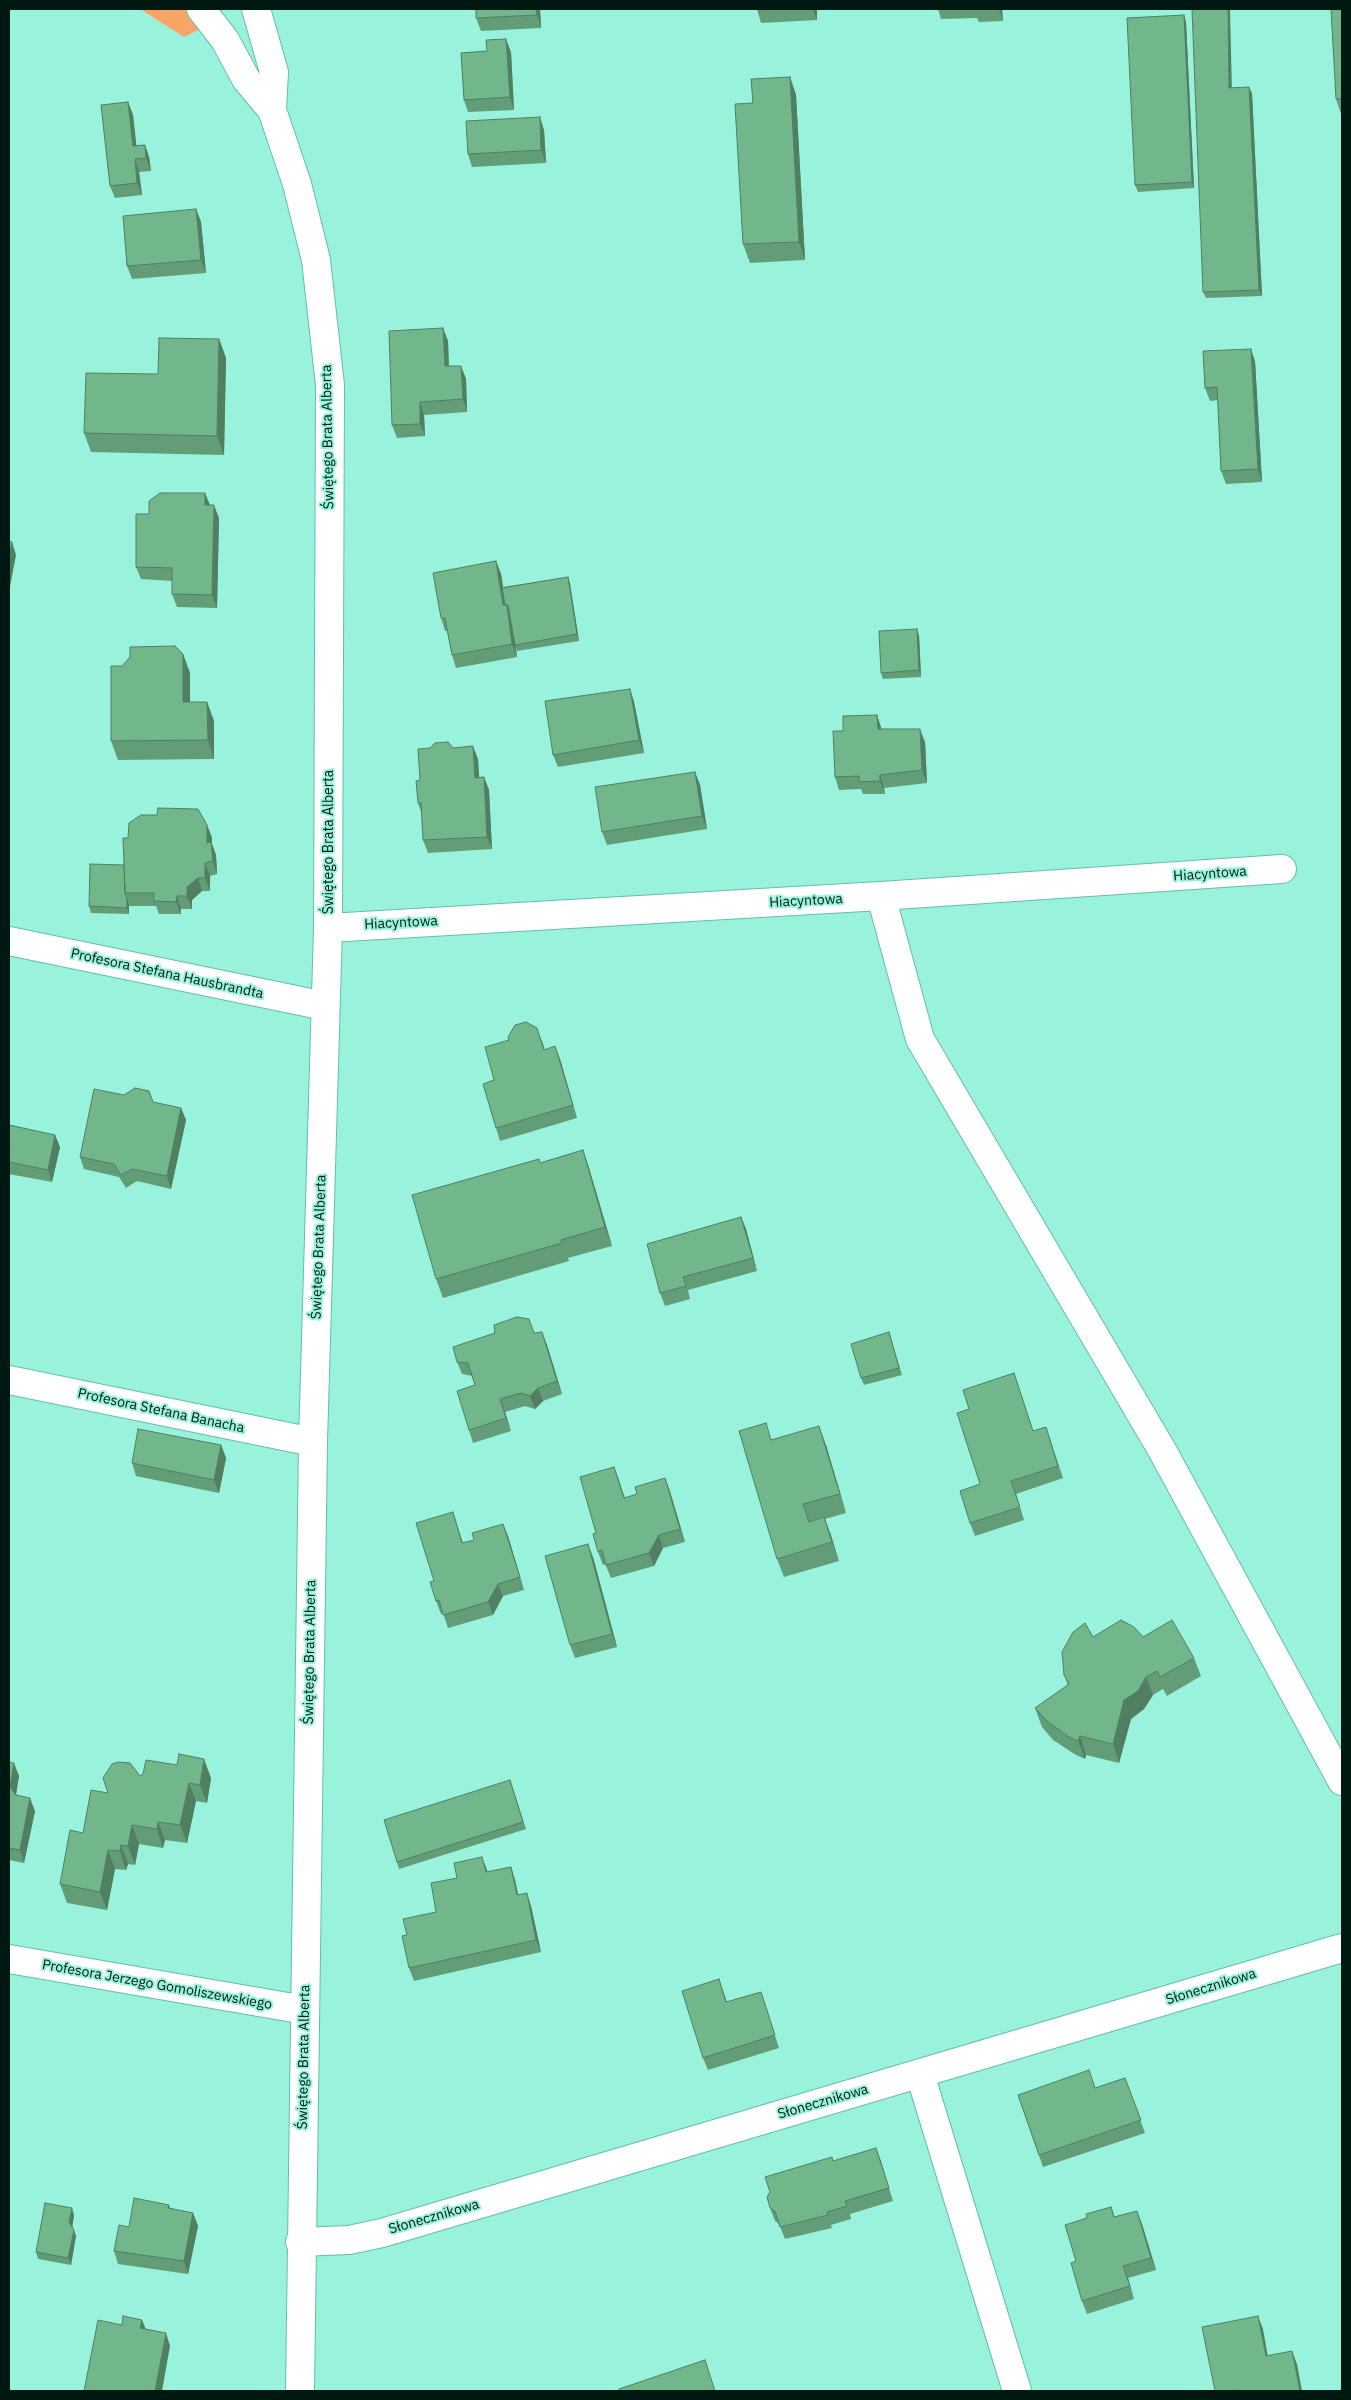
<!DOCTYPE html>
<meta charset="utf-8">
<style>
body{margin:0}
#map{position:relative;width:1351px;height:2400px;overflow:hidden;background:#99f3dc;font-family:"IBM Plex Sans",sans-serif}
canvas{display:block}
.frame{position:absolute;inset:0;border:10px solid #001812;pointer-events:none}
</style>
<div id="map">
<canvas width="1351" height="2400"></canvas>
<div class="frame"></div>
</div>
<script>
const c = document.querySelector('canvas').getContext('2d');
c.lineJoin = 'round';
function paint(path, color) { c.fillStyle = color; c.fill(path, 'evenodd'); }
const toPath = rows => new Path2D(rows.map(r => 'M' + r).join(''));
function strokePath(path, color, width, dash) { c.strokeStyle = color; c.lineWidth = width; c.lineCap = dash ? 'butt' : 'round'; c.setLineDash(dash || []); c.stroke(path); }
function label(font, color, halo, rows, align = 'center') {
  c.font = font + ' "IBM Plex Sans",sans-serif'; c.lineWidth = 4; c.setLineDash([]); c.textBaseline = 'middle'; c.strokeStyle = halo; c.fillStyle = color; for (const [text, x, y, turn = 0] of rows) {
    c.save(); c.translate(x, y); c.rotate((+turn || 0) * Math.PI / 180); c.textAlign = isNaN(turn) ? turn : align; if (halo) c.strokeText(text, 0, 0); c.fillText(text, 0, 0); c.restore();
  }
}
const green = toPath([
 [140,9,184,9,203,28,184,37]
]);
const minor = toPath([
 [201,9,225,40,246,79,272,110],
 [256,9,274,72,272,110,297,184,316,260,330,385,328,928,313,1442,300,2391],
 [881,896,920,1039,1162,1450,1342,1781],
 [328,928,881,896,1282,869],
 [9,941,325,1006],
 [9,1380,313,1442],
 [9,1959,305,2010],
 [920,2074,1017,2391],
 [300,2242,349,2240,382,2233,1342,1948]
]);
const wall = toPath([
 [540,9,541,28,481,31,476,18],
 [757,9,817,9,817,20,761,23],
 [938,9,1002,9,1003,21,979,22,977,18,941,19],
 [1342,9,1342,117,1336,99],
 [1184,15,1186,22,1194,188,1138,192,1135,185],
 [487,51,511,52,514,110,468,112,464,100],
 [790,77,796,95,805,260,750,263,743,244,753,103],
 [1232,88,1252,93,1262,296,1206,298,1203,292],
 [128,102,133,115,136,146,145,145,149,157,151,171,139,172,142,195,115,198,110,186],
 [544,130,546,163,472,167,468,154],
 [196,209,201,222,206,273,132,279,127,266],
 [443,328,448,341,449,366,461,366,466,379,467,412,424,415,425,436,397,438,392,425],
 [219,339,226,358,224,455,91,452,84,433,158,374],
 [1255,361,1262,482,1226,484,1221,471,1218,400,1210,401,1205,388],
 [205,493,210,505,219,518,217,608,177,607,172,594,172,581,141,579,136,567,149,514],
 [496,561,501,574,503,587,568,577,570,584,579,641,517,651,516,647,517,657,456,668,452,655,447,631,445,631,441,618],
 [919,635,921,677,883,679,881,673],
 [183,654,190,673,190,702,207,702,214,721,214,759,118,760,111,741],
 [630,689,634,702,644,753,558,767,553,755],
 [877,715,881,729,925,742,927,783,884,788,885,794,863,794,861,789,839,790,835,777,843,731],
 [453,748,478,759,479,777,484,777,489,790,492,849,428,853,423,840,422,815,418,803,420,780],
 [695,772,700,785,707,829,607,845,602,832],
 [207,825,212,838,212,844,216,855,217,874,210,876,210,891,202,891,192,900,192,909,181,909,181,914,159,914,156,906,129,906,129,914,91,913,89,906,124,865,128,838],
 [542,1040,545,1050,560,1059,577,1118,500,1141,496,1128],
 [153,1102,181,1108,186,1120,171,1189,137,1181,126,1188,119,1177,84,1169,80,1157],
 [9,1125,55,1135,60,1147,52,1182,9,1174],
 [583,1150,589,1168,612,1246,568,1258,569,1261,443,1298,436,1279,540,1163],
 [741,1217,746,1229,757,1271,688,1290,690,1299,665,1306,660,1293],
 [889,1332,902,1375,864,1385,861,1378],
 [495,1333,534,1333,547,1345,562,1394,543,1401,535,1409,525,1406,505,1412,511,1431,473,1443,469,1430,475,1385,472,1376,462,1374,457,1362],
 [1014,1373,1033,1431,1046,1427,1063,1478,1016,1494,1024,1520,975,1536,970,1523,980,1484,969,1409],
 [772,1439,826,1445,846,1513,825,1519,839,1561,784,1577,777,1559],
 [221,1445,226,1458,219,1493,136,1476,132,1463],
 [614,1467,625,1498,637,1494,665,1478,685,1542,663,1548,654,1566,611,1578,605,1564,603,1565,598,1552,596,1533],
 [453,1512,463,1543,508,1536,524,1590,503,1596,493,1615,448,1628,443,1613,441,1614,436,1601,434,1581],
 [593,1557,617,1647,575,1658,570,1645],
 [1093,1637,1143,1637,1194,1658,1201,1676,1167,1696,1163,1689,1153,1695,1144,1709,1131,1719,1119,1763,1086,1755,1085,1759,1076,1755,1053,1740,1042,1727,1035,1708,1068,1685,1064,1675],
 [9,1762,19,1776,16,1794,35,1811,24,1863,9,1860],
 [140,1776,211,1778,207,1803,196,1801,187,1843,165,1840,163,1848,139,1844,135,1865,128,1864,126,1870,115,1869,107,1910,67,1903,60,1884,108,1793],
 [510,1780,526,1829,399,1869,397,1862],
 [511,1867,515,1880,518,1895,531,1906,541,1952,414,1981,409,1968,436,1912,487,1872],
 [719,1979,727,2002,761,1992,779,2048,708,2070,703,2058],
 [1125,2078,1145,2133,1043,2167,1018,2095,1096,2088],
 [876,2148,893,2201,850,2214,851,2219,831,2225,832,2228,785,2239,779,2224,775,2221,770,2208,833,2161],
 [169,2205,170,2208,193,2213,198,2226,188,2274,118,2264,114,2251,129,2227],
 [1111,2207,1115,2217,1142,2224,1156,2270,1128,2278,1134,2299,1087,2314,1082,2301,1076,2261,1087,2218],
 [74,2215,72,2227,76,2236,71,2265,38,2259,36,2252]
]);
const shadedWall = toPath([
 [536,9,540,9,541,28,537,15],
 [813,9,817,9,817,20],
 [999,9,1002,9,1003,21],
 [1228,9,1230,9,1232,95,1229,88],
 [1184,15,1186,22,1194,188,1192,182],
 [506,39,511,52,514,110,510,97],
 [790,77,796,95,805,260,799,242],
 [1249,87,1252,93,1262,296,1259,290],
 [128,102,133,115,138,159,133,146],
 [540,117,544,130,546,163,541,150],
 [145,145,149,157,151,171,146,158],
 [135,159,139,172,142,195,137,183],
 [196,209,201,222,206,273,201,260],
 [443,328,448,341,449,379,445,366],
 [219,339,226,358,224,455,217,436],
 [1251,349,1255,361,1262,482,1258,469],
 [461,366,466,379,467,412,463,399],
 [420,402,424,415,425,436,420,424],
 [205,493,210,506,205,505],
 [214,505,219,518,217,608,212,595],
 [12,542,16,555,9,592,9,556],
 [496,561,501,574,506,605,503,605],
 [568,577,570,584,579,641,577,634],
 [507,605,511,618,517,657,512,644],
 [917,629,919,635,921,677,919,670],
 [183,654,190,673,190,721,183,702],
 [630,689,634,702,644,753,639,740],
 [207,702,214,721,214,759,208,740],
 [877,715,881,727,882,742,878,729],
 [920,729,925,742,927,783,922,770],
 [473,746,478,759,480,790,475,778],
 [695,772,700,785,707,829,702,816],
 [880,775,884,788,885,794,880,781],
 [484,777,489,790,492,849,487,837],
 [207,825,212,838,212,844,216,855,217,874,207,843],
 [205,863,210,876,210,891,205,878],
 [198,878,202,891,192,900,192,909,187,896,187,887],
 [177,896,181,909,181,914,176,902],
 [127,899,129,906,129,914,127,908],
 [555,1046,560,1059,577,1118,573,1105],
 [181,1108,186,1120,171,1189,167,1176],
 [55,1135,60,1147,52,1182,48,1170],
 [583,1150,589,1168,612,1246,605,1227],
 [741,1217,746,1229,757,1271,753,1258],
 [542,1332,547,1345,562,1394,557,1381],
 [538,1388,543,1401,535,1409,530,1396],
 [500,1399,505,1412,511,1431,506,1418],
 [819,1426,826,1445,846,1513,840,1494],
 [221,1445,226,1458,219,1493,214,1480],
 [614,1467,619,1480,628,1511,624,1498],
 [665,1478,670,1491,685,1542,680,1529],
 [824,1517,831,1535,839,1561,832,1542],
 [503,1524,508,1536,524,1590,520,1577],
 [659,1535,663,1548,654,1566,649,1553],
 [588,1544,593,1557,617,1647,612,1634],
 [498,1584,503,1596,493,1615,488,1602],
 [1146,1677,1153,1695,1144,1709,1131,1719,1119,1763,1113,1744,1124,1700],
 [1080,1736,1086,1755,1085,1759,1078,1741],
 [204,1759,211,1778,207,1803,200,1785],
 [14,1763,19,1776,15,1800,10,1787],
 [189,1783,196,1801,187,1843,180,1825],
 [30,1798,35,1811,24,1863,20,1850],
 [158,1822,165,1840,163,1848,157,1829],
 [132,1825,139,1844,135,1865,128,1846],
 [121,1845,128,1864,126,1870,120,1851],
 [108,1850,115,1869,107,1910,100,1892],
 [482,1857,487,1870,490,1885,486,1872],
 [511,1867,515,1880,521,1908,517,1895],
 [527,1893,531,1906,541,1952,536,1940],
 [876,2148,881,2161,893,2201,889,2188],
 [72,2208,74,2215,72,2229,69,2222],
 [1137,2211,1142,2224,1156,2270,1151,2258],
 [193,2213,198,2226,188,2274,184,2261],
 [74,2230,76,2236,71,2265,68,2258],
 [1123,2266,1128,2278,1134,2299,1130,2286],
 [1258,2316,1263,2329,1270,2369,1266,2356],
 [142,2320,147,2332,140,2328],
 [166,2333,170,2346,162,2391,155,2391],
 [1292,2351,1297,2364,1302,2391,1300,2391]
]);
const building = toPath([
 [476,9,536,9,537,15,476,18,476,9],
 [757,9,781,9,757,10,757,9],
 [1192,9,1228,9,1229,88,1249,87,1259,290,1203,292,1192,9],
 [1331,9,1342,9,1342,99,1336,99,1331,9],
 [1184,15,1192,182,1135,185,1127,18,1184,15],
 [506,39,510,97,464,100,461,53,487,51,486,40,506,39],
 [790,77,799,242,743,244,735,104,753,103,751,79,790,77],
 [128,102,133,146,145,145,146,158,135,159,137,183,110,186,101,105,128,102],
 [540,117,541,150,468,154,466,121,540,117],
 [196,209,201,260,127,266,123,216,196,209],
 [443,328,445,366,461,366,463,399,420,402,420,424,392,425,389,331,443,328],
 [159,338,219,339,217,436,84,433,86,373,158,374,159,338],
 [1251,349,1258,469,1221,471,1217,387,1205,388,1203,351,1251,349],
 [160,493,205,493,205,505,214,505,212,595,172,594,172,568,136,567,136,514,149,514,149,501,160,493],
 [9,541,12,542,9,556,9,541],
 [496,561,503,605,507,605,512,644,452,655,445,618,441,618,433,573,496,561],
 [568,577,577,634,515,645,508,605,505,605,502,588,568,577],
 [917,629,919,670,881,673,879,631,917,629],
 [175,646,183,654,183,702,207,702,208,740,111,741,111,666,122,666,130,657,130,647,175,646],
 [630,689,639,740,553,755,545,701,630,689],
 [877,715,878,729,920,729,922,770,880,775,880,781,859,782,859,776,835,777,833,731,843,731,843,716,877,715],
 [448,742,453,748,473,746,475,778,484,777,487,837,423,840,421,803,418,803,416,781,420,780,418,749,430,748,435,743,448,742],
 [695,772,702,816,602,832,595,787,695,772],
 [158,808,198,809,207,825,207,843,211,842,213,861,205,863,205,878,198,878,187,887,187,896,177,896,176,902,154,901,154,893,125,893,123,838,128,838,129,823,141,815,157,815,158,808],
 [90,864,124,865,125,893,127,899,127,908,89,906,90,864],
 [526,1022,537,1028,544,1050,555,1046,573,1105,496,1128,483,1084,494,1080,485,1047,509,1040,508,1037,515,1025,526,1022],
 [135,1088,149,1091,153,1102,181,1108,167,1176,132,1169,121,1175,114,1164,80,1157,94,1089,124,1095,135,1088],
 [9,1125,55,1135,48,1170,9,1162,9,1125],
 [583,1150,605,1227,561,1240,562,1243,436,1279,412,1195,539,1159,540,1163,583,1150],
 [741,1217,753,1258,683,1277,686,1286,660,1293,647,1244,741,1217],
 [517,1317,529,1319,534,1333,542,1332,557,1381,538,1388,530,1396,521,1393,500,1399,506,1418,469,1430,457,1391,475,1385,468,1363,457,1362,453,1347,495,1333,494,1325,517,1317],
 [889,1332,899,1368,861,1378,851,1344,889,1332],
 [1014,1373,1033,1431,1046,1427,1058,1466,1011,1481,1020,1507,970,1523,960,1491,980,1484,957,1413,969,1409,963,1390,1014,1373],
 [766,1423,771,1440,819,1426,840,1494,803,1504,809,1522,824,1517,832,1542,777,1559,739,1431,766,1423],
 [138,1429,221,1445,214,1480,132,1463,138,1429],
 [614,1467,624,1498,637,1494,635,1487,665,1478,680,1529,659,1535,649,1553,606,1565,602,1550,598,1552,593,1534,596,1533,580,1477,614,1467],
 [453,1512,462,1543,474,1540,472,1533,503,1524,520,1577,498,1584,488,1602,443,1615,439,1600,436,1601,430,1582,434,1581,416,1523,453,1512],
 [588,1544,612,1634,570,1645,545,1556,588,1544],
 [1121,1620,1134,1627,1143,1637,1172,1620,1194,1658,1160,1677,1157,1671,1146,1677,1138,1691,1124,1700,1113,1744,1080,1736,1078,1741,1069,1737,1047,1721,1035,1708,1069,1684,1064,1675,1062,1652,1073,1632,1085,1623,1093,1637,1121,1620],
 [179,1754,204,1759,200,1785,189,1783,180,1825,158,1822,157,1829,132,1825,128,1846,121,1845,120,1851,108,1850,100,1892,60,1884,70,1830,83,1833,91,1790,108,1793,103,1778,112,1764,118,1762,130,1763,140,1776,143,1774,146,1760,177,1765,179,1754],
 [9,1762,14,1763,10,1787,16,1795,30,1798,20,1850,9,1848,9,1762],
 [510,1780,523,1822,397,1862,384,1820,510,1780],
 [482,1857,486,1872,511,1867,517,1895,527,1893,536,1940,409,1968,402,1936,407,1935,403,1919,436,1912,431,1883,457,1878,454,1863,482,1857],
 [719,1979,726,2002,761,1992,775,2035,703,2058,682,1991,719,1979],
 [1089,2070,1095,2088,1125,2078,1141,2120,1039,2155,1018,2095,1089,2070],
 [876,2148,889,2188,845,2201,847,2206,827,2212,828,2215,780,2227,775,2211,770,2208,767,2197,770,2192,765,2177,832,2157,833,2161,876,2148],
 [134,2198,169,2205,168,2208,193,2213,184,2261,114,2251,119,2225,129,2227,134,2198],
 [45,2203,72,2208,69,2222,74,2230,68,2258,36,2252,45,2203],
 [1111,2207,1114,2217,1137,2211,1151,2258,1123,2266,1130,2286,1082,2301,1071,2263,1076,2261,1065,2225,1087,2218,1086,2214,1111,2207],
 [123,2316,142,2320,140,2328,166,2333,155,2391,84,2391,98,2320,122,2325,123,2316],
 [1258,2316,1266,2356,1292,2351,1300,2391,1240,2391,1239,2390,1233,2391,1215,2391,1202,2327,1258,2316],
 [705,2360,715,2391,620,2391,619,2389,705,2360]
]);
const streetNames = [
 ["Świętego Brata Alberta",328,437,-91],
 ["Świętego Brata Alberta",329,842,-90],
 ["Hiacyntowa",1210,874,-4],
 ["Hiacyntowa",806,901,-3],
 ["Hiacyntowa",401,923,-3],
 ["Profesora Stefana Hausbrandta",167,974,12],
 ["Świętego Brata Alberta",319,1247,-88],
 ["Profesora Stefana Banacha",161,1411,12],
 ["Świętego Brata Alberta",310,1652,-89],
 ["Profesora Jerzego Gomoliszewskiego",157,1985,10],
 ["Słonecznikowa",1211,1987,-17],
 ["Świętego Brata Alberta",304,2057,-89],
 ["Słonecznikowa",823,2102,-16],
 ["Słonecznikowa",434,2217,-16]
];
paint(green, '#f9a566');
strokePath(minor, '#65bea9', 30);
strokePath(minor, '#fff', 28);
paint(wall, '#629d78');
paint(shadedWall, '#507f62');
paint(building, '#72b68c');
strokePath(building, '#507f62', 1);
label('14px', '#001812', '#99f3dc', streetNames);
</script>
